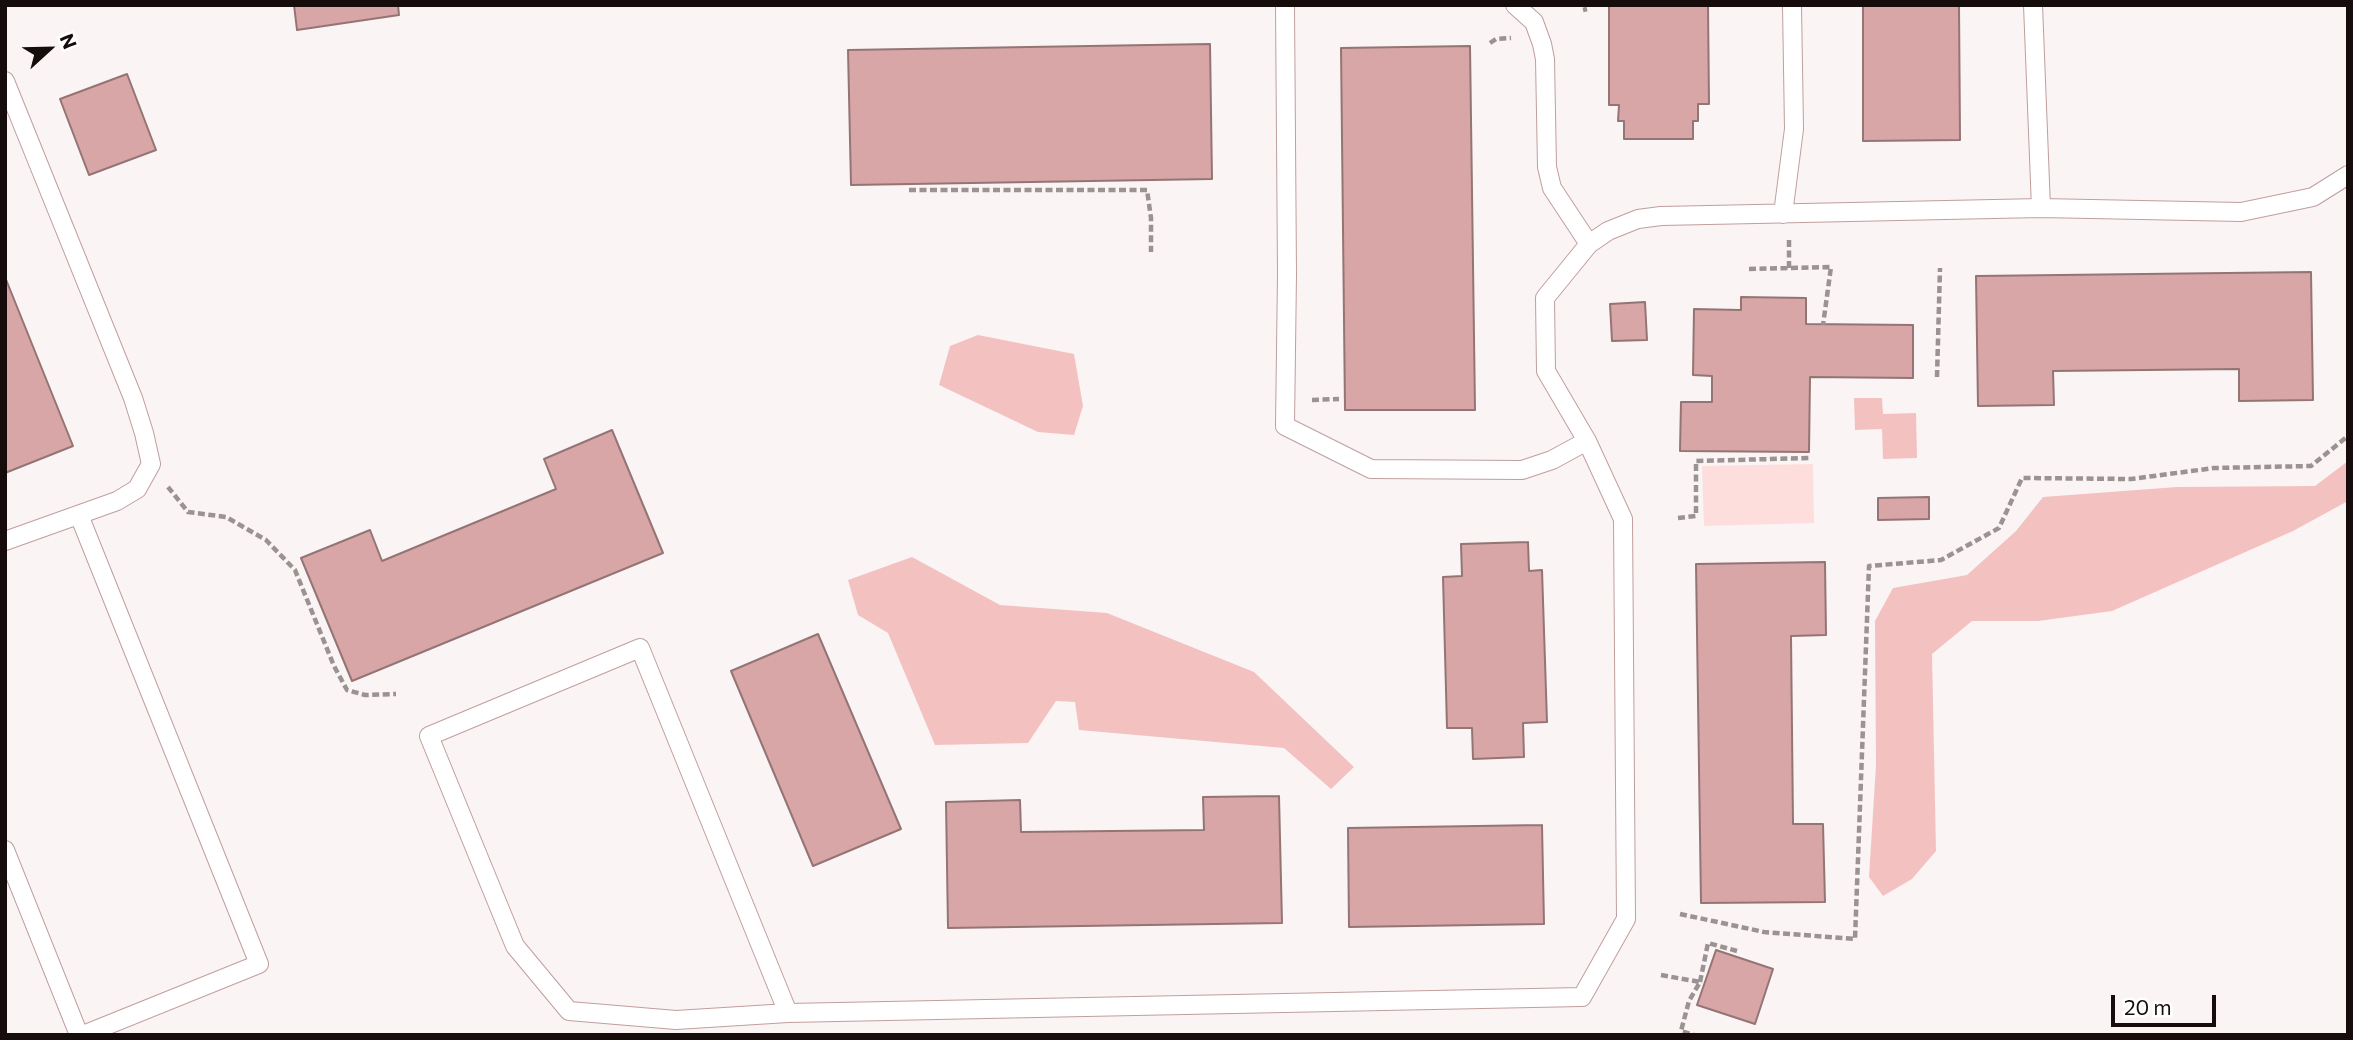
<!DOCTYPE html>
<style>
body{margin:0}
#map{position:relative;width:2353px;height:1040px;overflow:hidden;background:#fbf4f4;font-family:Commissioner,sans-serif}
canvas{display:block}
.frame{position:absolute;inset:0;border:7px solid #170c0c;pointer-events:none}
.north{position:absolute;left:14px;top:14px;width:70px;height:70px;-webkit-text-stroke:5px #fff;paint-order:stroke;rotate:68deg;font-size:19px;font-weight:700;line-height:28px;text-align:center;color:#170c0c}
.north::after{content:'';display:block;margin:auto;width:24px;height:32px;background:#170c0c;clip-path:polygon(50% 0,100% 100%,50% 72%,0 100%)}
.scale{position:absolute;left:2111px;top:995px;width:105px;height:32px;box-sizing:border-box;border:4px solid #170c0c;border-top:0;padding-left:9px;font-size:21px;line-height:24px;white-space:nowrap;color:#170c0c;-webkit-text-stroke:5px #fff;paint-order:stroke}
</style>
<div id="map">
<canvas width="2353" height="1040"></canvas>
<div class="frame"></div>
<div class="north">N</div>
<div class="scale">20 m</div>
</div>
<script>
const c = document.querySelector('canvas').getContext('2d');
c.lineJoin = 'round';
function paint(path, color) { c.fillStyle = color; c.fill(path, 'evenodd'); }
const toPath = rows => new Path2D(rows.map(r => 'M' + r).join(''));
function strokePath(path, color, width, dash) { c.strokeStyle = color; c.lineWidth = width; c.lineCap = dash ? 'butt' : 'round'; c.setLineDash(dash || []); c.stroke(path); }
const green = toPath([
 [1813,464,1814,523,1704,526,1702,466]
]);
const water = toPath([
 [978,335,1074,354,1083,406,1074,435,1038,432,939,385,950,346],
 [1854,398,1882,398,1883,414,1916,413,1917,458,1883,459,1882,429,1855,430],
 [2348,461,2348,501,2293,531,2112,611,2038,621,1972,621,1932,654,1936,851,1912,879,1883,896,1869,877,1876,765,1875,621,1893,588,1967,575,2016,531,2043,497,2177,487,2315,486],
 [912,557,1000,605,1107,613,1254,672,1354,767,1331,789,1284,748,1079,730,1075,702,1056,701,1028,743,935,745,888,633,858,615,848,580]
]);
const building = toPath([
 [294,5,398,5,399,15,297,30,294,5],
 [1609,5,1708,5,1709,104,1698,104,1698,121,1693,121,1693,139,1624,139,1624,121,1618,121,1619,105,1609,105,1609,5],
 [1863,5,1959,5,1960,140,1863,141,1863,5],
 [1210,44,1212,179,851,185,848,50,1210,44],
 [1470,46,1475,410,1345,410,1341,48,1470,46],
 [127,74,156,150,89,175,60,99,127,74],
 [2311,272,2313,400,2239,401,2239,369,2053,371,2054,405,1978,406,1976,276,2311,272],
 [5,277,73,446,5,473,5,277],
 [1741,297,1806,298,1806,324,1913,325,1913,378,1810,377,1809,452,1680,451,1681,402,1712,402,1712,376,1693,375,1694,309,1741,310,1741,297],
 [1645,302,1647,340,1612,341,1610,304,1645,302],
 [612,430,663,553,352,681,301,558,370,530,382,561,556,489,544,459,612,430],
 [1929,497,1929,519,1878,520,1878,498,1929,497],
 [1528,542,1529,571,1542,570,1547,722,1523,723,1524,757,1473,759,1472,728,1447,728,1443,577,1462,576,1461,544,1528,542],
 [1825,562,1826,635,1791,636,1793,824,1823,824,1825,902,1701,903,1696,564,1825,562],
 [818,634,901,829,813,866,731,671,818,634],
 [1279,796,1282,923,948,928,946,802,1020,800,1021,832,1204,830,1203,797,1279,796],
 [1542,825,1544,924,1349,927,1348,828,1542,825],
 [1716,950,1773,969,1755,1024,1697,1005,1716,950]
]);
const path = toPath([
 [1583,10,1587,9],
 [1490,43,1496,39,1511,38],
 [909,190,1147,190,1151,218,1151,252],
 [1789,240,1789,268],
 [1749,269,1831,267,1823,325],
 [1937,377,1940,268],
 [1312,400,1339,399],
 [168,487,188,512,226,517,266,540,295,570,334,666,347,690,365,695,396,694],
 [1678,518,1696,516,1696,461,1810,458],
 [1680,914,1764,932,1855,939,1869,566,1941,560,1999,528,2022,478,2131,479,2214,468,2311,466,2348,436],
 [1661,975,1700,982,1689,1001,1681,1031,1694,1035],
 [1700,982,1708,943,1737,951]
]);
const service = toPath([
 [1285,5,1287,274,1285,426,1371,469,1522,470,1552,460,1587,441],
 [1515,5,1534,22,1542,44,1545,59,1547,167,1552,188,1589,244],
 [2033,5,2041,208],
 [5,81,133,398,144,433,151,464,137,489,117,501,5,541],
 [1783,214,1794,129,1792,5],
 [79,515,259,964,83,1035],
 [5,850,79,1035],
 [788,1013,640,648,429,736,515,946,569,1011,676,1020,788,1013,1582,997,1626,919,1623,519,1587,441,1546,371,1545,298,1589,244,1608,231,1638,219,1661,216,2041,208,2241,212,2313,197,2348,175]
]);
paint(green, '#fddedd');
paint(water, '#f4c1c1');
paint(building, '#d8a6a7');
strokePath(building, '#947474', 2);
strokePath(service, '#c09e9e', 20);
strokePath(path, '#9b9292', 4.5, [7, 3.5]);
strokePath(service, '#fff', 18);
</script>
